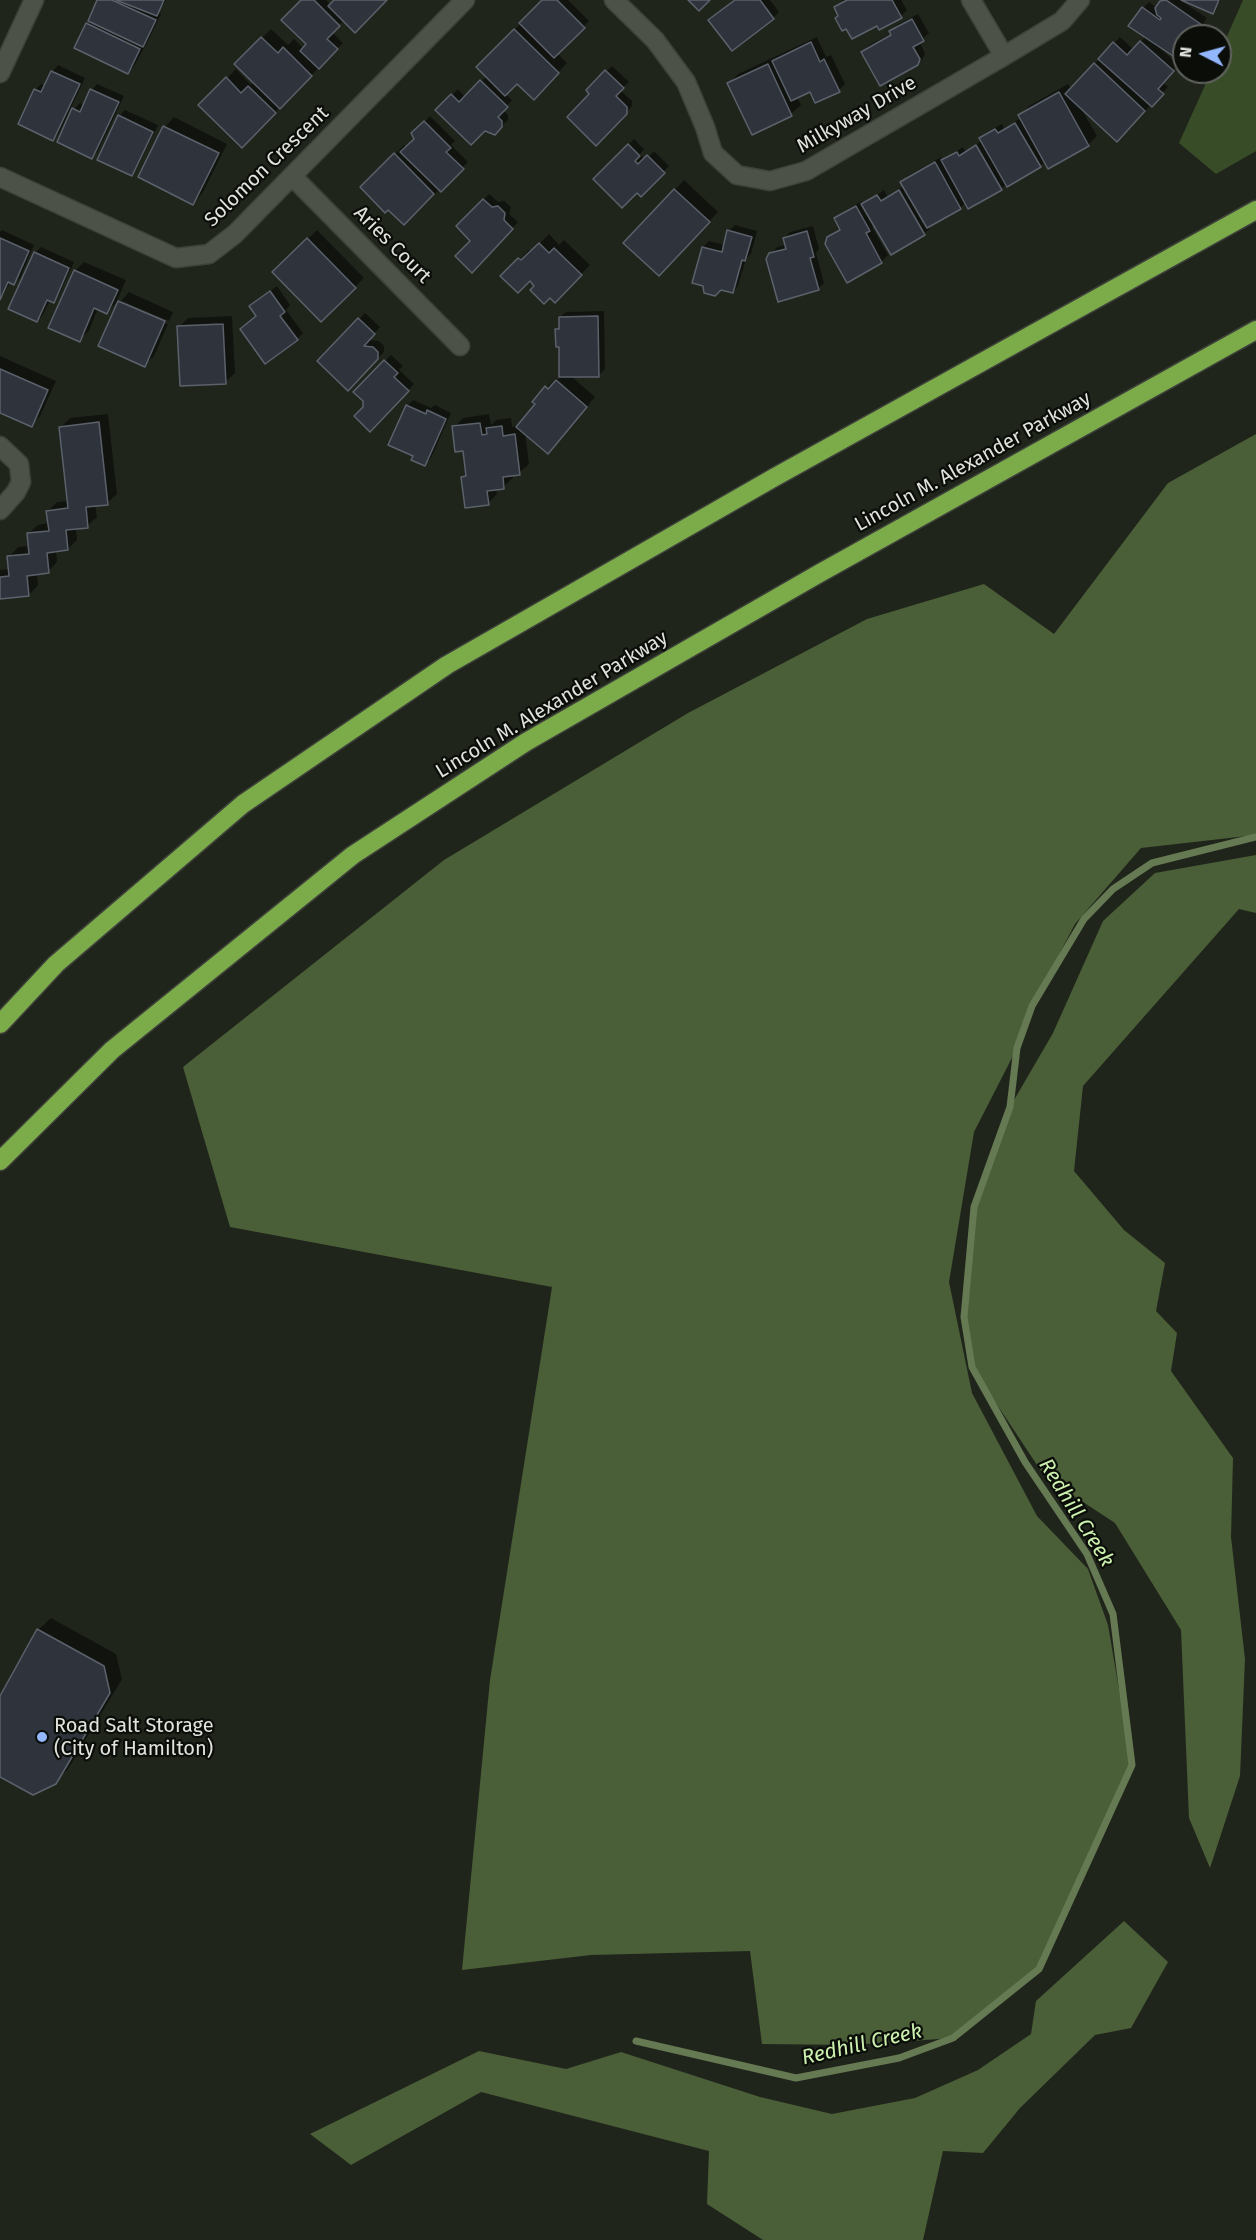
<!DOCTYPE html>
<style>
body{margin:0}
#map{position:relative;width:1256px;height:2240px;overflow:hidden;background:#20251c;font-family:"Fira Sans",sans-serif}
canvas{display:block}
.north{position:absolute;left:1172px;top:24px;width:60px;height:60px;box-sizing:border-box;background:#0b0d09;border:2px solid #61635e;border-radius:50%;rotate:276deg;font-size:16px;font-weight:700;line-height:24px;text-align:center;color:#e1e4de}
.north::after{content:'';display:block;margin:auto;width:21px;height:27px;background:#93b7fd;clip-path:polygon(50% 0,100% 100%,50% 72%,0 100%)}
</style>
<div id="map">
<canvas width="1256" height="2240"></canvas>
<div class="north">N</div>
</div>
<script>
const c = document.querySelector('canvas').getContext('2d');
c.lineJoin = 'round';
function paint(path, color) { c.fillStyle = color; c.fill(path, 'evenodd'); }
const toPath = rows => new Path2D(rows.map(r => 'M' + r).join(''));
function strokePath(path, color, width, dash) { c.strokeStyle = color; c.lineWidth = width; c.lineCap = dash ? 'butt' : 'round'; c.setLineDash(dash || []); c.stroke(path); }
function label(font, color, halo, rows, align = 'center') {
  c.font = font + ' "Fira Sans",sans-serif'; c.lineWidth = 4.5; c.setLineDash([]); c.textBaseline = 'middle'; c.strokeStyle = halo; c.fillStyle = color; for (const [text, x, y, turn = 0] of rows) {
    c.save(); c.translate(x, y); c.rotate((+turn || 0) * Math.PI / 180); c.textAlign = isNaN(turn) ? turn : align; if (halo) c.strokeText(text, 0, 0); c.fillText(text, 0, 0); c.restore();
  }
}
const green = toPath([
 [1243,0,1256,0,1256,151,1216,174,1179,143,1211,72,1220,72,1220,52]
]);
const forest = toPath([
 [1256,434,1256,835,1141,848,1075,924,1032,1006,1017,1048,974,1132,949,1282,972,1393,1037,1516,1088,1569,1108,1625,1132,1765,1039,1969,953,2038,852,2045,762,2044,750,1951,591,1955,462,1970,490,1680,552,1287,230,1227,183,1067,444,860,688,713,867,619,984,584,1054,634,1168,483],
 [1256,855,1256,913,1239,909,1083,1086,1074,1171,1124,1230,1165,1263,1156,1311,1177,1333,1171,1371,1233,1458,1231,1537,1245,1659,1240,1776,1210,1868,1189,1818,1181,1630,1115,1523,1045,1477,972,1367,964,1317,974,1207,1010,1107,1053,1033,1103,921,1155,873],
 [1124,1921,1168,1962,1131,2028,1095,2035,1020,2108,983,2153,943,2151,923,2240,763,2240,707,2204,709,2151,481,2092,351,2165,310,2134,479,2051,566,2069,621,2052,760,2097,832,2114,915,2098,978,2070,1031,2034,1036,2001]
]);
const shadow = toPath([
 [99,0,166,0,158,13,161,14,149,39,134,66,128,72,87,24,91,21],
 [303,0,326,0,331,5,336,0,385,0,344,20,332,32,343,43,242,146,200,105,236,69,251,85,254,82,236,64,271,29,288,45,294,39,304,49,308,44],
 [544,0,568,0,589,21,557,53,567,63,533,98,517,82,505,94,512,100,503,110,508,115,508,120,494,133,437,110,458,89,465,97,487,76,478,67],
 [735,0,770,0,779,12,773,18],
 [844,0,901,0,907,10,901,16,880,28,878,24,847,27,836,7],
 [1163,0,1180,0,1207,18,1195,36,1184,36,1184,53,1179,58,1158,46,1178,65,1162,82,1168,87,1117,140,1081,108,1097,136,1088,145,1045,161,1040,166,1007,183,1001,189,966,202,960,208,928,226,930,228,924,234,875,224,872,227,888,255,882,261,847,281,828,238,841,228,836,219,842,213,862,201,864,204,884,190,887,196,904,186,902,182,908,176,941,157,943,160,963,147,965,151,982,141,981,138,987,132,1002,124,1004,128,1021,118,1019,116,1029,106,1068,84,1071,89,1120,37,1134,50,1146,36,1143,8,1149,2,1157,8],
 [1184,0,1221,0,1213,12],
 [918,14,929,33,919,42,925,53,923,58,917,64,862,52,868,46,892,33,891,31,897,25],
 [817,37,826,57,831,55,845,84,839,90,810,90,797,97,801,105,791,114,752,133,729,83,738,74],
 [58,65,85,78,59,133,53,139,35,90,41,84,45,86,53,71],
 [612,66,629,82,620,90,632,101,632,106,596,143,591,94,588,90],
 [97,84,124,96,98,151,92,157,74,109,80,103,84,105,92,90],
 [125,110,158,125,137,168,132,174,119,116],
 [430,116,455,141,451,145,468,162,404,223,362,187,404,145,407,148,416,139,413,134],
 [174,117,227,144,202,194,193,203,140,176,165,127],
 [634,139,644,149,640,154,645,160,654,151,669,166,641,195,637,191,595,179],
 [684,180,718,212,668,265,675,190],
 [489,194,498,202,504,201,511,207,509,214,518,222,472,271,472,241,458,226],
 [735,225,757,231,751,254,746,259,738,286,733,292,694,282,703,247,709,241,725,245,729,231],
 [813,226,819,249,816,253,824,283,818,289,770,254,777,247,786,245,784,238,790,232],
 [2,230,34,245,20,278,14,283,10,282,0,301,0,232],
 [317,230,364,278,321,320,274,272],
 [549,234,559,245,564,240,590,265,555,301,530,279,503,276,529,250,531,252],
 [41,247,74,262,59,295,53,301,50,300,43,315,37,321,35,253],
 [84,262,126,280,116,303,107,312,98,308,89,331,79,340,75,271],
 [277,286,290,305,286,310,303,333,297,339,242,329,257,316,257,301],
 [129,292,173,312,169,321,122,301,122,304,168,324,154,356,144,365,120,302],
 [604,311,605,369,599,375,570,375,595,397,557,443,525,433,529,464,519,473,512,474,513,478,503,487,496,488,497,494,488,503,463,477,468,473,464,450,454,427,463,418,489,414,491,425,496,420,511,418,512,427,518,426,538,404,535,402,547,387,556,378,558,380,561,377,561,345,557,330,560,326,560,317,566,312],
 [365,313,380,327,368,340,379,341,384,346,384,352,348,389,319,361],
 [232,316,235,373,225,382,179,327,188,318],
 [391,355,403,366,399,370,414,384,370,430,364,400,355,392],
 [0,356,56,381,40,416,31,425,0,412],
 [413,400,431,408,435,405,451,413,431,458,425,464,415,455,407,406],
 [108,414,117,494,107,503,95,505,97,517,87,526,76,528,77,540,68,549,56,550,57,562,48,572,37,573,38,585,29,595,0,598,0,570,10,569,9,557,18,547,30,546,28,534,38,525,49,523,48,511,57,502,69,501,61,427,70,418],
 [51,1618,116,1654,122,1679,68,1769,55,1782,0,1776,0,1699,38,1630]
]);
const stream = toPath([
 [636,2041,796,2078,899,2058,953,2038,1039,1969,1132,1765,1113,1614,1087,1554,1025,1462,972,1367,964,1317,974,1207,1010,1107,1017,1048,1032,1006,1084,919,1113,889,1152,863,1256,837]
]);
const building = toPath([
 [97,0,112,0,156,20,143,47,88,21,97,0],
 [116,0,164,0,157,16,116,0],
 [301,0,314,0,340,26,327,39,338,49,319,69,300,51,306,44,281,20,301,0],
 [334,0,387,0,355,33,328,6,334,0],
 [542,0,557,0,585,28,554,58,519,23,542,0],
 [688,0,710,0,699,11,688,0],
 [735,0,760,0,774,19,732,51,708,20,735,0],
 [847,0,892,0,902,18,879,30,877,26,852,39,846,29,842,31,835,18,838,16,834,7,847,0],
 [1166,0,1202,25,1195,36,1184,36,1184,52,1179,60,1128,26,1142,7,1160,20,1161,18,1157,15,1155,8,1160,1,1166,0],
 [1181,0,1219,0,1213,14,1181,0],
 [912,19,924,41,913,47,920,59,918,65,880,86,861,52,891,35,889,31,912,19],
 [86,23,140,49,128,74,74,48,86,23],
 [514,29,559,73,534,100,517,84,505,96,476,67,514,29],
 [261,37,278,53,283,47,312,76,280,109,234,64,261,37],
 [1140,41,1174,71,1158,89,1164,94,1152,107,1098,59,1113,42,1127,55,1140,41],
 [811,42,820,62,824,59,840,92,815,103,810,92,791,101,772,61,811,42],
 [1094,63,1145,111,1117,142,1065,94,1094,63],
 [768,64,792,116,752,135,727,83,768,64],
 [605,70,624,88,616,96,627,107,627,114,596,146,567,117,589,94,586,90,605,70],
 [51,71,80,84,53,141,18,124,34,89,41,92,51,71],
 [226,77,241,93,248,86,276,113,242,148,198,105,226,77],
 [480,80,508,107,498,117,502,121,502,127,495,135,485,131,471,145,435,110,451,94,459,102,480,80],
 [90,89,119,102,92,159,57,142,72,108,80,112,90,89],
 [1059,92,1089,146,1048,169,1018,115,1059,92],
 [118,115,153,132,132,176,97,160,118,115],
 [424,121,451,148,446,152,464,169,441,192,400,152,414,139,411,133,424,121],
 [1015,123,1041,167,1007,187,979,138,995,129,998,133,1015,123],
 [163,126,219,153,193,205,138,177,163,126],
 [628,144,640,156,635,161,638,164,647,155,665,173,641,197,637,193,622,208,593,179,628,144],
 [976,145,1002,190,968,209,941,160,957,152,959,156,976,145],
 [394,153,434,194,404,225,388,210,385,213,360,187,394,153],
 [935,162,961,209,927,228,900,182,935,162],
 [674,189,710,222,659,276,623,243,674,189],
 [899,190,925,235,891,255,861,204,877,195,881,201,899,190],
 [483,199,492,207,498,206,505,213,504,220,513,229,472,273,455,256,470,241,456,226,483,199],
 [856,206,870,231,866,233,882,263,847,283,825,244,827,237,840,230,834,218,856,206],
 [727,230,752,237,745,261,742,260,733,293,721,290,715,296,704,293,703,286,692,283,702,247,722,252,727,230],
 [807,231,814,257,810,258,819,290,778,302,766,259,769,253,786,249,783,238,807,231],
 [0,238,29,251,14,285,8,282,0,300,0,238],
 [307,238,356,288,321,322,272,272,307,238],
 [539,243,549,253,554,248,582,275,555,303,550,298,544,304,530,290,534,286,530,281,518,293,500,276,518,258,521,260,539,243],
 [34,252,69,268,54,303,47,300,37,322,8,309,34,252],
 [74,270,118,290,107,314,94,308,80,342,48,328,74,270],
 [270,291,285,312,280,316,298,340,265,364,240,329,256,316,249,306,270,291],
 [118,301,165,321,145,367,98,346,118,301],
 [598,316,599,377,559,377,559,347,556,347,555,329,559,329,559,317,598,316],
 [358,318,375,334,364,346,373,347,378,352,378,359,348,391,317,361,358,318],
 [223,324,226,384,180,386,177,326,223,324],
 [384,360,398,373,394,377,409,391,370,432,354,416,363,407,363,401,353,392,384,360],
 [0,369,48,390,32,427,0,413,0,369],
 [556,380,587,407,548,454,516,427,535,404,532,402,545,386,548,389,556,380],
 [406,405,426,414,427,410,446,419,425,466,411,460,413,456,388,445,406,405],
 [99,422,108,505,86,507,88,528,66,530,68,550,47,553,49,573,27,576,29,596,0,599,0,577,9,576,7,556,29,554,27,533,49,531,46,511,68,508,59,427,99,422],
 [480,423,482,435,487,434,486,428,502,426,503,436,515,434,520,475,503,477,504,489,487,491,489,505,465,508,461,477,466,476,463,451,455,452,452,426,480,423],
 [37,1629,104,1666,110,1693,56,1784,33,1795,0,1777,0,1696,37,1629]
]);
const minor = toPath([
 [614,0,655,40,686,82,705,127,713,153,737,175,770,181,806,171,1004,56,1062,21,1080,0],
 [971,0,1004,56],
 [0,73,34,0],
 [292,176,460,346],
 [0,177,176,258,209,254,235,234,465,0],
 [0,446,19,464,21,482,16,492,0,510]
]);
const highway = toPath([
 [0,1024,56,964,243,804,447,665,775,477,1256,210],
 [0,1161,112,1050,353,855,526,742,820,573,1256,330]
]);
const markers = [
 [42,1737,6,"#93b7fd"]
];
const streetNames = [
 ["Milkyway Drive",857,115,-30],
 ["Solomon Crescent",267,167,-44],
 ["Aries Court",392,245,45],
 ["Lincoln M. Alexander Parkway",973,462,-29],
 ["Lincoln M. Alexander Parkway",552,705,-31]
];
const poiNames = [
 ["Road Salt Storage",54,1726],
 ["(City of Hamilton)",54,1749]
];
const waterNames = [
 ["Redhill Creek",1076,1513,58],
 ["Redhill Creek",862,2045,-13]
];
paint(green, '#394c28');
paint(forest, '#4a5e37');
paint(shadow, '#0007');
strokePath(stream, '#657a52', 7);
paint(building, '#2e333c');
strokePath(building, '#5c626c', 1.5);
strokePath(minor, '#3e413a', 21);
strokePath(highway, '#3e413a', 21);
strokePath(minor, '#4c5248', 18);
strokePath(highway, '#7cac4a', 18);
for (const [x, y, r, color] of markers) { const dot = new Path2D(); dot.arc(x, y, r, 0, 2 * Math.PI); c.fillStyle = color; c.fill(dot); strokePath(dot, '#0b0d09', 2); }
label('20px', '#e1e4de', '#0b0d09', streetNames);
label('20px', '#e1e4de', '#0b0d09', poiNames, 'left');
label('italic 21px', '#cdf1af', '#0b0d09', waterNames);
</script>
